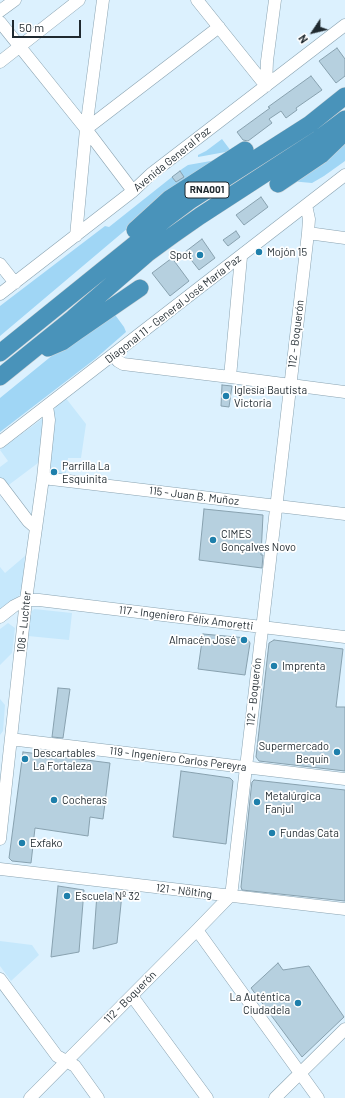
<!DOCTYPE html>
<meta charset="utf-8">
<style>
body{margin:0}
#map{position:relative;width:345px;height:1098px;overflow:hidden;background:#dcf1fe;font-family:Barlow,sans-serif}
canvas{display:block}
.north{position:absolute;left:293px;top:12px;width:40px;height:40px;-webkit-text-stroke:3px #fff;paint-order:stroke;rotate:235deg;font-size:11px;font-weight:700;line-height:16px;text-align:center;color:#1f292f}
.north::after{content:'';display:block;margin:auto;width:14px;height:18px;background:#1f292f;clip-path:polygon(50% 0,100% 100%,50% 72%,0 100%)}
.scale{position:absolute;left:12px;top:20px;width:69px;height:18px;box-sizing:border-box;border:2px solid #1f292f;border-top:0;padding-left:5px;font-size:12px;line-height:14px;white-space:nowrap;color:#1f292f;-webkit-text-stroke:3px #fff;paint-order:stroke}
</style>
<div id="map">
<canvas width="345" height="1098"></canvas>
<div class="north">N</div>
<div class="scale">50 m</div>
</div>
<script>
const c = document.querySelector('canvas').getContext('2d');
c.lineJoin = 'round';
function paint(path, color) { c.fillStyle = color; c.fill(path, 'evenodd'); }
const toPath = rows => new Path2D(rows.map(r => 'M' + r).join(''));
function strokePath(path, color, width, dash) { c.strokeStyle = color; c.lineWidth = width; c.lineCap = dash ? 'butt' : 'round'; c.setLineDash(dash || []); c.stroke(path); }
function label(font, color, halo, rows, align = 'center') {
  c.font = font + ' Barlow,sans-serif'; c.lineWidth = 3.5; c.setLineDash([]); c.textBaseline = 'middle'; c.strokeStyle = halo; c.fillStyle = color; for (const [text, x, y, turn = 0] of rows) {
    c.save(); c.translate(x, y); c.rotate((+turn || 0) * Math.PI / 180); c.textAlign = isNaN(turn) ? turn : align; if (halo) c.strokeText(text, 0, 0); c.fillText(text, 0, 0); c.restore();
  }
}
const built = toPath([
 [65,397,86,424,81,458,68,458,65,480,47,473,54,410,56,406],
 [42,419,43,420,42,460,6,487,0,479,0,467,8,461,0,450],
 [25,556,22,591,19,596,0,610,0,567,5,573],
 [34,609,72,613,69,640,28,636,31,612],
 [8,623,15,628,12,653,0,665,0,629],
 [0,699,5,705,3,731,0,735],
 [0,941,32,945,39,955,11,981,0,966]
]);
const green = toPath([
 [222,139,231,151,198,157,198,155,206,151],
 [345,141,345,161,324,176,312,183,290,181],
 [222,159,135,222,0,336,0,306,105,226,109,227,182,169,188,165],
 [113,312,124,327,126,332,95,359,0,432,0,398,54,354]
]);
const building = toPath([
 [337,48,345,59,345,76,336,83,319,61,337,48],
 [311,76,322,90,296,108,297,110,286,118,281,111,269,119,272,123,248,141,243,140,237,132,270,108,268,107,311,76],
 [180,171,184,177,176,182,172,177,180,171],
 [261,197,268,207,244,225,236,215,261,197],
 [236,231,240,237,228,246,223,240,236,231],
 [202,239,215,258,199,270,185,252,202,239],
 [172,258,189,281,170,296,152,273,172,258],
 [222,385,232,386,229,407,221,406,222,385],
 [204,509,263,515,261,555,263,555,262,568,199,560,204,509],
 [203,634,247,638,250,643,245,675,198,669,203,634],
 [274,640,343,649,336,707,345,707,345,771,259,761,256,757,269,643,274,640],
 [58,688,70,689,63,738,52,737,58,688],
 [23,752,110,763,103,819,90,817,88,836,35,828,31,863,12,861,9,858,23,752],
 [181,771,230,778,233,781,226,844,173,837,181,771],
 [254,780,345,790,345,901,242,890,241,887,251,790,252,782,254,780],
 [58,886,84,890,79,952,51,957,58,886],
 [97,894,122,894,117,943,93,949,97,894],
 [278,963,283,970,309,966,344,1017,302,1057,251,988,278,963]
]);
const minor = toPath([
 [197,0,266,86],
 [0,11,15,0],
 [0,22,86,129,133,191],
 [0,62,79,0],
 [266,86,267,61,275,0],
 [86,129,219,27],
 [308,233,345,238],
 [76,236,86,129,103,0],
 [0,264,15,283],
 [0,294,133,191,151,174,345,25],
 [113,355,118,361,123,364,230,377,345,392],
 [230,377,241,257],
 [0,442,345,175],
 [43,478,345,514],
 [0,484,28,521,36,528],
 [0,617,14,606,26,600,39,600,345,637],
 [11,741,18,740,345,779],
 [0,839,26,600,43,478,49,420,47,406],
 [0,869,345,909],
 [197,930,318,1098],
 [0,979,57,1056,75,1066,98,1098],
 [132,996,207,1098],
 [30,1098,197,930,230,896,232,888,308,233,309,219,306,205],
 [275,1098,345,1029]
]);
const highway = toPath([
 [278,184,321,155,345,132],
 [135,230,169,199,245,150],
 [48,348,62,342,76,332,140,288],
 [0,353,167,218,191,200,310,124,345,96],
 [0,377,73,318,147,254,173,235,200,216,317,140,345,119]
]);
const markers = [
 [259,252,4,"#1e7fab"],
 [200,255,4,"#1e7fab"],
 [226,396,4,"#1e7fab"],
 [54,472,4,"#1e7fab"],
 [213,540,4,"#1e7fab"],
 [244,640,4,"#1e7fab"],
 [274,666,4,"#1e7fab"],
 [337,752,4,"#1e7fab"],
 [25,759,4,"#1e7fab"],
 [54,800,4,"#1e7fab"],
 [257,802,4,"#1e7fab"],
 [272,833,4,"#1e7fab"],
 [22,843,4,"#1e7fab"],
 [67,896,4,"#1e7fab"],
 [298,1003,4,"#1e7fab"]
];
const shields = [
 [207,190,44]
];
const shieldNames = [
 ["RNA001",207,190]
];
const streetNames = [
 ["Avenida General Paz",172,159,-39],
 ["Diagonal 11 - General José María Paz",173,309,-38],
 ["112 - Boquerón",296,334,-83],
 ["115 - Juan B. Muñoz",194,496,7],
 ["117 - Ingeniero Félix Amoretti",186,618,7],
 ["108 - Luchter",24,622,-84],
 ["112 - Boquerón",254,692,-84],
 ["119 - Ingeniero Carlos Pereyra",178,759,7],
 ["121 - Nölting",184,891,7],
 ["112 - Boquerón",130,997,-45]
];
const poiNames = [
 ["Mojón 15",267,252],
 ["Spot",192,255,"right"],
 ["Iglesia Bautista",234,390],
 ["Victoria",234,403],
 ["Parrilla La",62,466],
 ["Esquinita",62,479],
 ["CIMES",221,534],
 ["Gonçalves Novo",221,547],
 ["Almacén José",236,640,"right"],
 ["Imprenta",282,666],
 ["Supermercado",329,746,"right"],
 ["Bequín",329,759,"right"],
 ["Descartables",33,753],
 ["La Fortaleza",33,766],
 ["Metalúrgica",265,796],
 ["Fanjul",265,809],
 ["Cocheras",62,800],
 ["Fundas Cata",280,833],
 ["Exfako",30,843],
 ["Escuela Nº 32",75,896],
 ["La Auténtica",290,997,"right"],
 ["Ciudadela",290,1010,"right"]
];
paint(built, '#c6e8fc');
paint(green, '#a0d6f5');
paint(building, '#b6d0df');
strokePath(building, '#88a1af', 1);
strokePath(minor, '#8aa3b1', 13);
strokePath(highway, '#d2d4d5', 18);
strokePath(minor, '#fff', 12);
strokePath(highway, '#4993ba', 17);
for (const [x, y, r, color] of markers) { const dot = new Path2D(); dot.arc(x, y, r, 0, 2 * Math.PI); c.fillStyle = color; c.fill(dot); strokePath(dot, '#fff', 1.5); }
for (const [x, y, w] of shields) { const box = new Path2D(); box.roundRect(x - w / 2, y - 8, w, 16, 3); c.fillStyle = '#fff'; c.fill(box); strokePath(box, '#1f292f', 1); }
label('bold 10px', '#1f292f', null, shieldNames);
label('11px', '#1f292f', '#fff', streetNames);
label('11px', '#1f292f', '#fff', poiNames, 'left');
</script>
